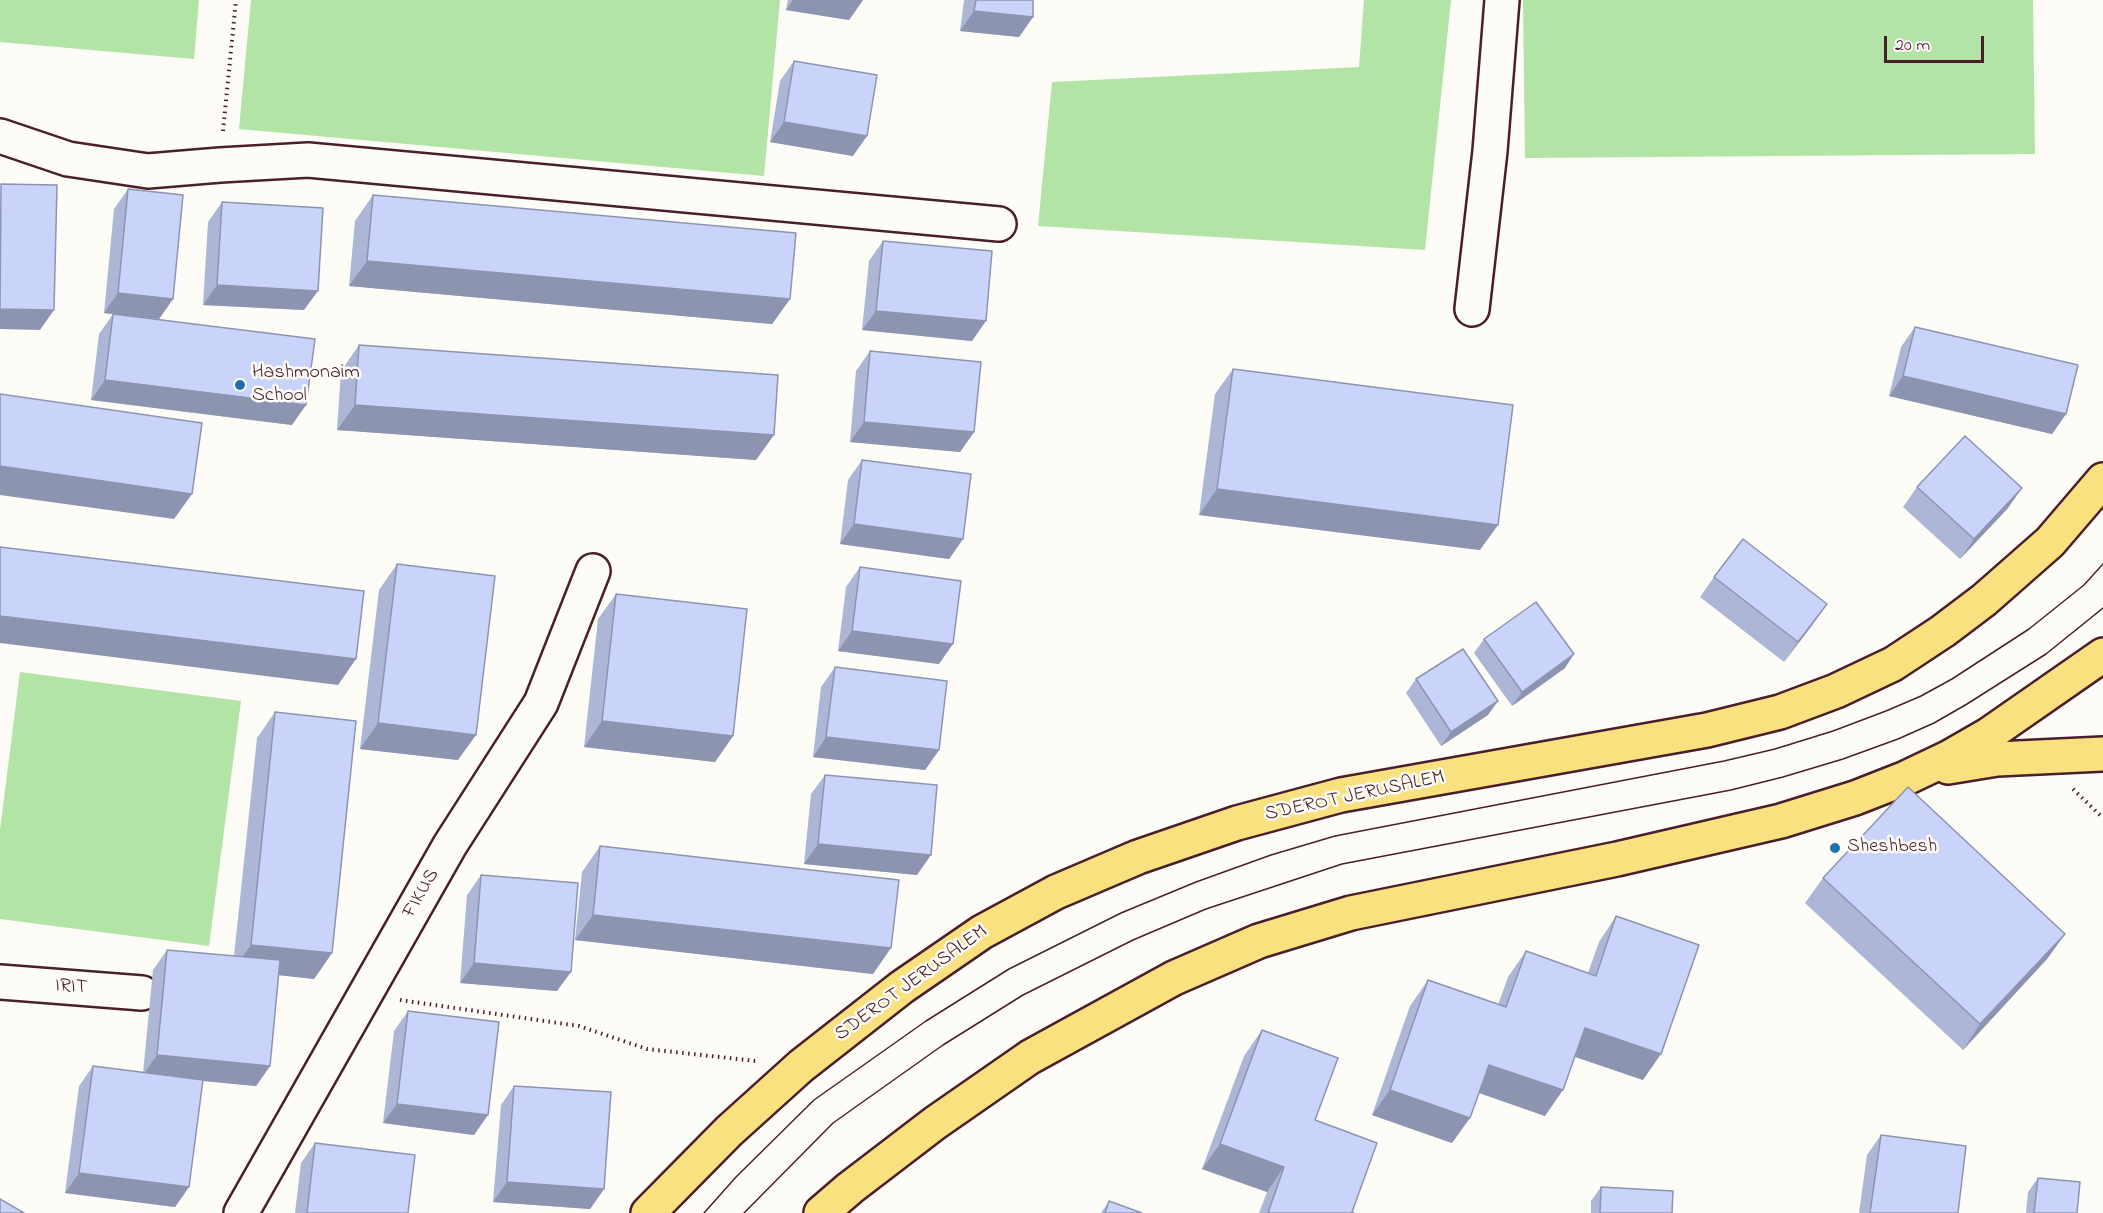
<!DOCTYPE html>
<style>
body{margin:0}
#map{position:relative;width:2103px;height:1213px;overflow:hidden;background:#fdfcf7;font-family:"Indie Flower",sans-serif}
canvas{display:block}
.scale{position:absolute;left:1884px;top:36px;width:100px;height:27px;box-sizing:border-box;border:3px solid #4a1f2b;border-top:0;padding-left:8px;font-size:18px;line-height:21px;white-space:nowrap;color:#4a1f2b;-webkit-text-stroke:4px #fdfcf7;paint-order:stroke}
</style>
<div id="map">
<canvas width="2103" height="1213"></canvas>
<div class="scale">20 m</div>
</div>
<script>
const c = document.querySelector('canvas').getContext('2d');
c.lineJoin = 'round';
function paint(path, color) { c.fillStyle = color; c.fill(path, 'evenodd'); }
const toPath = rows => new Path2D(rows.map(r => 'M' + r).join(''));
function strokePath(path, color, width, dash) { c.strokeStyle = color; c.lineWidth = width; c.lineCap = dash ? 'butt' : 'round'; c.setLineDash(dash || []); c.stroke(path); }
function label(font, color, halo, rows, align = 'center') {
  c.font = font + ' "Indie Flower",sans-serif'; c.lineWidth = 5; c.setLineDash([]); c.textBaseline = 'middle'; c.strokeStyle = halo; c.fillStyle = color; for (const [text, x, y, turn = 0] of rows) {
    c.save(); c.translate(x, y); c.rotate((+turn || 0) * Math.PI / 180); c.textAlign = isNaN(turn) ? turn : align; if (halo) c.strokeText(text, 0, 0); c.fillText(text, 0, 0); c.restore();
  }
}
const green = toPath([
 [0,0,199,0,194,59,0,42],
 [251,0,780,0,764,176,239,129],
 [1364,0,1451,0,1425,250,1038,226,1052,82,1359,67],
 [1523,0,2033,0,2035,154,1525,158],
 [20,672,241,701,209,946,0,919,0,830]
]);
const path = toPath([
 [223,131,236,0],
 [2073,789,2103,818],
 [400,1000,579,1026,647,1049,756,1061]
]);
const minor = toPath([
 [0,136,68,159,148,171,220,165,308,160,999,224],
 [1472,309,1490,151,1502,0],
 [0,982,142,993],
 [241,1213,450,845,541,703,593,571]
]);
const major = toPath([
 [1948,767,1997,759,2103,754],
 [648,1213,729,1131,801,1066,902,987,982,932,1056,892,1138,857,1237,823,1341,795,1707,730,1780,712,1836,691,1893,664,1943,631,1984,600,2050,542,2103,480],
 [821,1213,850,1188,935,1123,1030,1057,1174,978,1259,941,1351,913,1617,859,1781,821,1855,798,1906,778,1948,758,1988,735,2103,655]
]);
const tram = toPath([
 [704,1213,736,1177,814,1100,926,1021,1009,969,1121,913,1196,882,1271,855,1335,836,1724,761,1775,749,1833,731,1886,711,1921,696,1952,679,2029,629,2084,585,2103,564],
 [744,1213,833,1123,943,1045,1023,995,1133,940,1206,909,1342,864,1731,790,1783,777,1843,759,1898,739,1934,723,1967,704,2046,654,2103,608]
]);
const wall = toPath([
 [788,0,863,0,849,20,786,10],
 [964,0,1033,0,1033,17,1019,37,960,31],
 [794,61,853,156,770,142,780,81],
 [128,189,173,299,159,319,104,313,114,209],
 [373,195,790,299,772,324,349,286,355,221],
 [222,202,304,310,203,305,208,222],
 [883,241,972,341,862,330,869,261],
 [113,314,292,425,91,400,99,334],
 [1915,327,2066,414,2052,434,1889,396,1901,347],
 [359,345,756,460,337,430,341,371],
 [870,351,974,432,960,452,850,442,856,371],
 [1233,369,1480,550,1199,515,1215,394],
 [862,460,963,539,949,559,840,544,848,480],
 [1917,487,2008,508,1960,559,1903,507],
 [397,564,458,760,360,749,379,590],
 [860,567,939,664,838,651,846,587],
 [1714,577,1813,624,1784,662,1700,597],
 [616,594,733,736,715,762,584,747,598,619],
 [1484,639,1565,668,1512,706,1474,653],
 [835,667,939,750,925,770,813,757,821,687],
 [1416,679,1488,715,1441,746,1406,693],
 [275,712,332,953,314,979,278,975,270,1066,256,1086,203,1081,189,1187,175,1207,65,1193,79,1086,93,1066,143,1073,153,970,167,950,234,956,257,738],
 [825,775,917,875,804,864,811,794],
 [600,846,873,974,575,940,582,872],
 [481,875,557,991,460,983,467,895],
 [1823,878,2065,934,2047,959,1963,1050,1805,903],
 [1616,916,1643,1080,1575,1057,1545,1116,1479,1093,1452,1143,1372,1115,1410,1006,1428,980,1498,1005,1508,977,1526,951,1588,973,1599,942],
 [408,1011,474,1135,383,1123,394,1031],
 [1262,1030,1315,1120,1352,1212,1354,1213,1259,1213,1267,1192,1202,1169,1244,1056],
 [514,1086,604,1189,590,1209,493,1202,501,1105],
 [1881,1135,1958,1213,1859,1213,1867,1155],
 [315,1143,408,1213,295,1213,301,1163],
 [2038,1178,2077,1213,2026,1213,2028,1192],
 [1601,1187,1672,1213,1591,1213,1591,1201],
 [1109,1201,1142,1213,1101,1213]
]);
const shadedWall = toPath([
 [793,0,863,0,849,20,786,10],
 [974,11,1033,17,1019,37,960,31],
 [784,122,867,136,853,156,770,142],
 [367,261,790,299,772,324,349,286],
 [217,285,318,291,304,310,203,305],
 [118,293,173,299,159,319,104,313],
 [0,309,54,310,40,330,0,329],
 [876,311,986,321,972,341,862,330],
 [1903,376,2066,414,2052,434,1889,396],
 [105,380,306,405,292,425,91,400],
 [355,405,774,435,756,460,337,430],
 [864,422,974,432,960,452,850,442],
 [0,466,192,494,174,519,0,495],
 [2022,488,2008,508,1960,559,1974,539],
 [1217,489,1498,525,1480,550,1199,515],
 [854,524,963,539,949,559,840,544],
 [1827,604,1813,624,1784,662,1798,642],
 [0,616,356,659,338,685,0,643],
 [852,631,953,644,939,664,838,651],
 [1574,654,1565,668,1512,706,1522,692],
 [1498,701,1488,715,1441,746,1451,732],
 [602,721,733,736,715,762,584,747],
 [378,723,476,735,458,760,360,749],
 [826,737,939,750,925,770,813,757],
 [818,844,931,855,917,875,804,864],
 [593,915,891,948,873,974,575,940],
 [2065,934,2047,959,1963,1050,1980,1024],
 [251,945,332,953,314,979,233,970],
 [474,963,571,972,557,991,460,983],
 [1585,1028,1661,1054,1643,1080,1567,1054],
 [157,1055,270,1066,256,1086,143,1075],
 [1489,1065,1563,1090,1545,1116,1471,1090],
 [1390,1090,1470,1118,1452,1143,1372,1115],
 [397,1104,488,1115,474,1135,383,1123],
 [1220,1144,1284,1167,1267,1192,1202,1169],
 [79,1173,189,1187,175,1207,65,1193],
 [507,1182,604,1189,590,1209,493,1202]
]);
const building = toPath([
 [976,0,1033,0,1033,17,974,11,976,0],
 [794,61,877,75,867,136,784,122,794,61],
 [1,184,57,185,54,310,0,309,1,184],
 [128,189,183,195,173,299,118,293,128,189],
 [373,195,796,233,790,299,367,261,373,195],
 [222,202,323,208,318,291,217,285,222,202],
 [883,241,992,251,986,321,876,311,883,241],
 [113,314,315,339,306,405,105,380,113,314],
 [1915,327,2078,365,2066,414,1903,376,1915,327],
 [359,345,778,375,774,435,355,405,359,345],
 [870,351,981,362,974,432,864,422,870,351],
 [1233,369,1513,405,1498,525,1217,489,1233,369],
 [0,394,202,423,192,494,0,466,0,394],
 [1965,436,2022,488,1974,539,1917,487,1965,436],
 [862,460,971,474,963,539,854,524,862,460],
 [1743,539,1827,604,1798,642,1714,577,1743,539],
 [0,547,364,591,356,659,0,616,0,547],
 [397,564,495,576,476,735,378,723,397,564],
 [860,567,961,581,953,644,852,631,860,567],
 [616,594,747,609,733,736,602,721,616,594],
 [1536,602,1574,654,1522,692,1484,639,1536,602],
 [1463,649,1498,701,1451,732,1416,679,1463,649],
 [835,667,947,681,939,750,826,737,835,667],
 [275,712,356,721,332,953,251,945,275,712],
 [825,775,937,785,931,855,818,844,825,775],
 [1908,787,2065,934,1980,1024,1823,878,1908,787],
 [600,846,899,880,891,948,593,915,600,846],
 [481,875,578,883,571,972,474,963,481,875],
 [1616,916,1699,945,1661,1054,1585,1028,1563,1090,1489,1065,1470,1118,1390,1090,1428,980,1506,1007,1526,951,1596,976,1616,916],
 [167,950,280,960,270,1066,157,1055,167,950],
 [408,1011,499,1022,488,1115,397,1104,408,1011],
 [1262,1030,1338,1058,1315,1120,1377,1143,1352,1212,1354,1213,1268,1213,1284,1167,1220,1144,1262,1030],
 [93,1066,203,1080,189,1187,79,1173,93,1066],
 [514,1086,611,1092,604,1189,507,1182,514,1086],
 [1881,1135,1966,1146,1958,1213,1870,1213,1881,1135],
 [315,1143,415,1155,408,1213,307,1213,315,1143],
 [2038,1178,2080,1182,2077,1213,2034,1213,2038,1178],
 [1601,1187,1673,1191,1672,1213,1600,1213,1601,1187],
 [0,1199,24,1213,0,1213,0,1199],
 [1109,1201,1142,1213,1105,1213,1109,1201]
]);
const markers = [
 [240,385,6,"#1f6fb2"],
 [1835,848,6,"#1f6fb2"]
];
const poiNames = [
 ["Hashmonaim",252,374],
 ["School",252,397],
 ["Sheshbesh",1847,848]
];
const streetNames = [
 ["SDEROT JERUSALEM",1355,797,-12],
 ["FIKUS",422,894,-60],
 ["SDEROT JERUSALEM",912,984,-36],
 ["IRIT",71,988,4]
];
paint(green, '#b1e4a5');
strokePath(minor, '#4a1f2b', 38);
strokePath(major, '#4a1f2b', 38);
strokePath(path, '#4a1f2b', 4, [1.5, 4.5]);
strokePath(minor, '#fdfcf7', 33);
strokePath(major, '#fae180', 33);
strokePath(tram, '#4a1f2b', 1.5);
paint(wall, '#aeb6d8');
paint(shadedWall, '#8d94b0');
paint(building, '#cad4fb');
strokePath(building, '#8d94b0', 1.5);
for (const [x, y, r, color] of markers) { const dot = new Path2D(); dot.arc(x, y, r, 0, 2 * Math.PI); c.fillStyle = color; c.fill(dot); strokePath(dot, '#fdfcf7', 2); }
label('20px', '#4a1f2b', '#fdfcf7', poiNames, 'left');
label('20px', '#4a1f2b', '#fdfcf7', streetNames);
</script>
